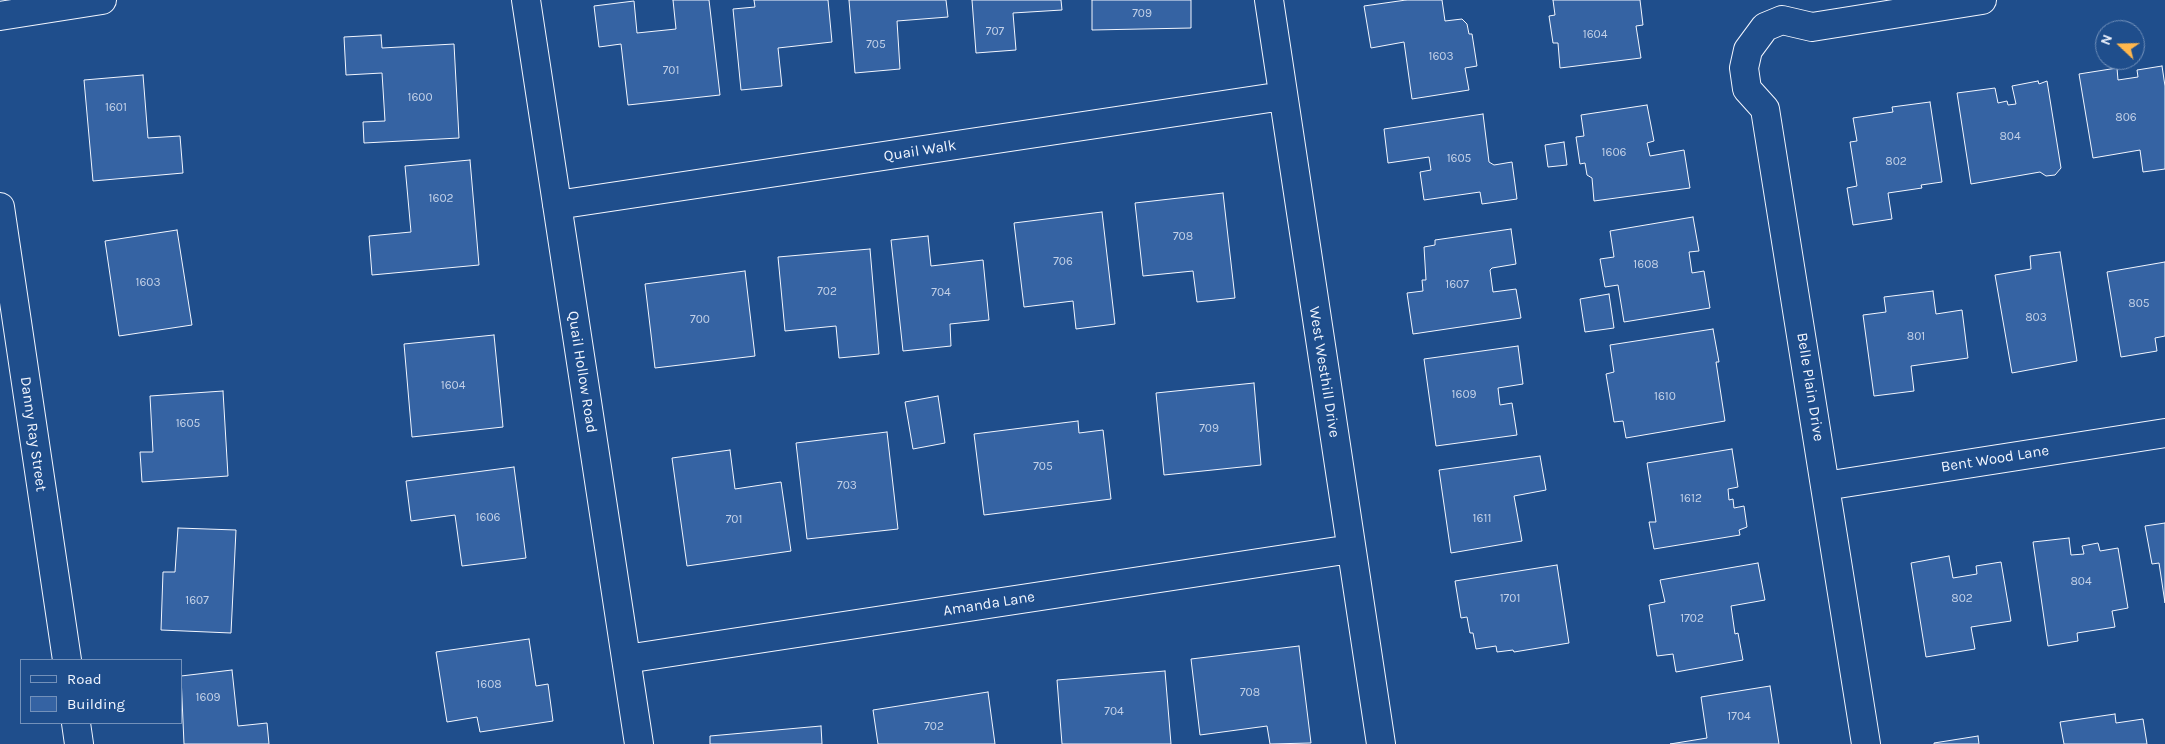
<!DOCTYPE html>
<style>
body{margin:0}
#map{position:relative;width:2165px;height:744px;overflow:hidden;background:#1f4e8c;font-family:Karla,sans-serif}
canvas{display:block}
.legend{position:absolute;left:20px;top:659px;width:162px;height:65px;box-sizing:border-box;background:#1f4e8c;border:1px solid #7391ba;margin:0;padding:6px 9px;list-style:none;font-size:15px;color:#f2f6ff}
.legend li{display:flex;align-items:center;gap:10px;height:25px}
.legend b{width:25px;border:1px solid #7391ba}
.north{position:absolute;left:2095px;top:20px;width:50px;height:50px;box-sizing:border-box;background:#1f4e8c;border:1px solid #7391ba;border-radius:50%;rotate:291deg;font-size:14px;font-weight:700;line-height:20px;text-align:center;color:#f2f6ff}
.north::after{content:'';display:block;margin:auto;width:18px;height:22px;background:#ffb74d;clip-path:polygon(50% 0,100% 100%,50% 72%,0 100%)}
</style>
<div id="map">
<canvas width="2165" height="744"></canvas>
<ul class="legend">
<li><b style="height:6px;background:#1f4e8c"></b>Road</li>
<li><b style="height:14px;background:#3563a3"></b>Building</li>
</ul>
<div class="north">N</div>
</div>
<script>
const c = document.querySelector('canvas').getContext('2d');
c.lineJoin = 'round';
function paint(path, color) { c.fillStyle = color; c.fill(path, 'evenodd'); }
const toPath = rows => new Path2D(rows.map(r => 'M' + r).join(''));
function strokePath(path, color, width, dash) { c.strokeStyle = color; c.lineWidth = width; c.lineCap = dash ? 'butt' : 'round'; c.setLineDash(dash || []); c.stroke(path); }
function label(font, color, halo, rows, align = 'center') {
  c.font = font + ' Karla,sans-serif'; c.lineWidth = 4; c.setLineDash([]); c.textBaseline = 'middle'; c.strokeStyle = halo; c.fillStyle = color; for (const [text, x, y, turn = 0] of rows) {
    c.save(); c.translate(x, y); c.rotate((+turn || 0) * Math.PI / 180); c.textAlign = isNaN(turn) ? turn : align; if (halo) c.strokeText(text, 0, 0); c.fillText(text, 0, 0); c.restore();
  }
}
const building = toPath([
 [673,0,709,0,720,95,628,105,621,44,599,47,594,6,634,1,637,33,676,29,673,0],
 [754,0,828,0,832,42,778,48,782,86,741,90,733,9,755,7,754,0],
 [849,0,946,0,948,17,897,21,900,69,855,73,849,0],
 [972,0,1061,0,1062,10,1013,13,1016,50,976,53,972,0],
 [1092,0,1191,0,1191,28,1092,30,1092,0],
 [1406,0,1442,0,1445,21,1462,19,1467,24,1469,34,1472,34,1477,66,1465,68,1469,90,1412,99,1404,42,1371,48,1364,6,1406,0],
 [1553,0,1640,0,1643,25,1636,26,1641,58,1560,68,1558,43,1553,43,1549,16,1555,15,1553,0],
 [381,35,382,48,454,44,459,138,364,143,363,122,385,121,382,73,346,75,344,37,381,35],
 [2162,66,2165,86,2165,169,2143,172,2140,150,2093,158,2079,74,2117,68,2118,80,2138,77,2137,70,2162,66],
 [143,75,148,138,180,136,183,173,93,181,84,80,143,75],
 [2038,81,2039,84,2047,81,2061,168,2055,175,2046,176,2040,172,1971,184,1957,93,1995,88,1998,103,2007,101,2008,105,2016,104,2012,86,2038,81],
 [1930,102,1942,182,1921,185,1922,188,1888,193,1892,219,1853,225,1847,188,1857,186,1850,142,1857,141,1853,118,1893,112,1892,107,1930,102],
 [1647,105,1654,141,1647,143,1650,156,1684,150,1690,188,1594,201,1592,178,1587,175,1585,163,1580,164,1576,137,1584,136,1581,115,1647,105],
 [1483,114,1489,162,1494,165,1512,162,1517,199,1482,204,1480,192,1424,200,1420,172,1431,170,1429,157,1388,163,1384,129,1483,114],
 [1564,142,1567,165,1548,167,1545,145,1564,142],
 [470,160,479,265,372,275,369,236,411,232,405,166,470,160],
 [1223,193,1235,298,1197,302,1193,271,1143,276,1135,203,1223,193],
 [1102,212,1115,324,1076,329,1073,301,1024,307,1014,223,1102,212],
 [1693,217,1699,251,1689,252,1692,273,1704,271,1710,308,1624,322,1618,285,1605,287,1600,259,1614,257,1610,231,1693,217],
 [1511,229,1516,264,1492,268,1490,270,1493,292,1516,289,1521,318,1413,334,1407,293,1423,291,1422,280,1426,280,1424,247,1435,245,1435,240,1511,229],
 [177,230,192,325,119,336,105,241,177,230],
 [928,236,931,266,983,260,989,320,950,324,951,346,903,351,891,240,928,236],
 [870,249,879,354,839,358,836,326,785,331,778,257,870,249],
 [2060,252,2077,361,2012,373,1995,275,2031,269,2030,256,2060,252],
 [2165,262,2165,336,2155,338,2157,351,2121,357,2107,272,2165,262],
 [745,271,755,356,655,368,645,284,745,271],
 [1933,291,1936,314,1962,310,1968,358,1911,366,1914,391,1874,396,1863,315,1886,312,1884,297,1933,291],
 [1609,294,1614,328,1585,332,1580,299,1609,294],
 [1713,329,1719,362,1716,362,1725,421,1626,438,1623,421,1614,422,1606,374,1614,372,1610,345,1713,329],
 [494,335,503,427,412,437,404,344,494,335],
 [1518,346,1523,384,1498,388,1500,405,1512,403,1517,435,1436,446,1424,359,1518,346],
 [1254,383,1261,465,1164,475,1156,393,1254,383],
 [223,391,228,476,142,482,140,452,153,452,150,396,223,391],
 [938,396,945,443,913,449,905,402,938,396],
 [1078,421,1079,433,1103,430,1111,499,984,515,974,434,1078,421],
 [887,432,898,529,807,539,796,443,887,432],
 [1732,449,1738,487,1728,489,1729,500,1733,499,1734,508,1744,506,1747,527,1739,530,1740,535,1654,549,1649,522,1656,522,1647,463,1732,449],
 [730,450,735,489,781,482,791,551,687,566,672,458,730,450],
 [1540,456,1546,490,1514,496,1522,541,1451,553,1439,470,1540,456],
 [514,467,526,558,462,566,455,515,411,521,406,481,514,467],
 [2165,523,2165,603,2159,563,2152,564,2145,526,2165,523],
 [178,528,236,530,231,633,161,630,163,572,175,572,178,528],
 [2069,538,2071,555,2084,554,2082,546,2098,543,2100,551,2118,548,2128,608,2112,611,2115,627,2077,633,2078,641,2048,646,2033,542,2069,538],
 [1949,556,1953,578,1977,574,1976,566,2001,562,2011,621,1971,627,1975,649,1926,657,1911,563,1949,556],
 [1758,563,1765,600,1731,606,1735,634,1738,633,1743,660,1676,672,1673,654,1657,656,1649,605,1665,602,1660,580,1758,563],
 [1557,565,1569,643,1514,652,1513,650,1497,652,1496,646,1476,649,1473,633,1470,633,1467,617,1461,618,1455,581,1557,565],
 [529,639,536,686,548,684,553,721,480,732,477,717,447,722,436,652,529,639],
 [1299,646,1311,743,1270,744,1267,726,1200,735,1191,659,1299,646],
 [232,670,238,726,267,723,269,744,184,744,181,676,232,670],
 [1165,671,1171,744,1062,744,1057,680,1165,671],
 [1770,686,1779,744,1670,744,1707,738,1701,697,1770,686],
 [988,692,995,744,878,744,873,710,988,692],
 [2115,714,2116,723,2143,719,2147,744,2064,744,2060,722,2115,714],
 [821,726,822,744,710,744,710,736,821,726],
 [1978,736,1979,744,1934,744,1934,743,1978,736]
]);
const street = toPath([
 [526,0,639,744],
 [1269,0,1381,744],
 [557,205,1283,96],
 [0,207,67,660],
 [1825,486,2165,433],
 [626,659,1351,549],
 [76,723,79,744],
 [1866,744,1765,109,1747,89,1744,68,1748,50,1765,27,1782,20,1812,27,1982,0]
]);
const secondary = toPath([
 [0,16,102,0]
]);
const numberNames = [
 ["709",1142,14],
 ["707",995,32],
 ["1604",1595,35],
 ["705",876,45],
 ["1603",1441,57],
 ["701",671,71],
 ["1600",420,98],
 ["1601",116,108],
 ["806",2126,118],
 ["804",2010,137],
 ["1606",1614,153],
 ["1605",1459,159],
 ["802",1896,162],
 ["1602",441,199],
 ["708",1183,237],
 ["706",1063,262],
 ["1608",1646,265],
 ["1603",148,283],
 ["1607",1457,285],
 ["702",827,292],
 ["704",941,293],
 ["805",2139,304],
 ["803",2036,318],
 ["700",700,320],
 ["801",1916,337],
 ["1604",453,386],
 ["1609",1464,395],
 ["1610",1665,397],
 ["1605",188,424],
 ["709",1209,429],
 ["705",1043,467],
 ["703",847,486],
 ["1612",1691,499],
 ["1606",488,518],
 ["1611",1482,519],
 ["701",734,520],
 ["804",2081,582],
 ["1701",1510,599],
 ["802",1962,599],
 ["1607",197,601],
 ["1702",1692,619],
 ["1608",489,685],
 ["708",1250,693],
 ["1609",208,698],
 ["704",1114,712],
 ["1704",1739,717],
 ["702",934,727]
];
const streetNames = [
 ["Quail Walk",920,151,-9],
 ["Quail Hollow Road",582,372,81],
 ["West Westhill Drive",1324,372,81],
 ["Belle Plain Drive",1810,387,81],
 ["Danny Ray Street",33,434,82],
 ["Bent Wood Lane",1995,459,-9],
 ["Amanda Lane",989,604,-9]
];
paint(building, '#3563a3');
strokePath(building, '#f2f6ff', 1);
strokePath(street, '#f2f6ff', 30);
strokePath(secondary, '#f2f6ff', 30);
strokePath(street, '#1f4e8c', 28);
strokePath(secondary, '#1f4e8c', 28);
label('12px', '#c3d1e8', null, numberNames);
label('15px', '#f2f6ff', '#1f4e8c', streetNames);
</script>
